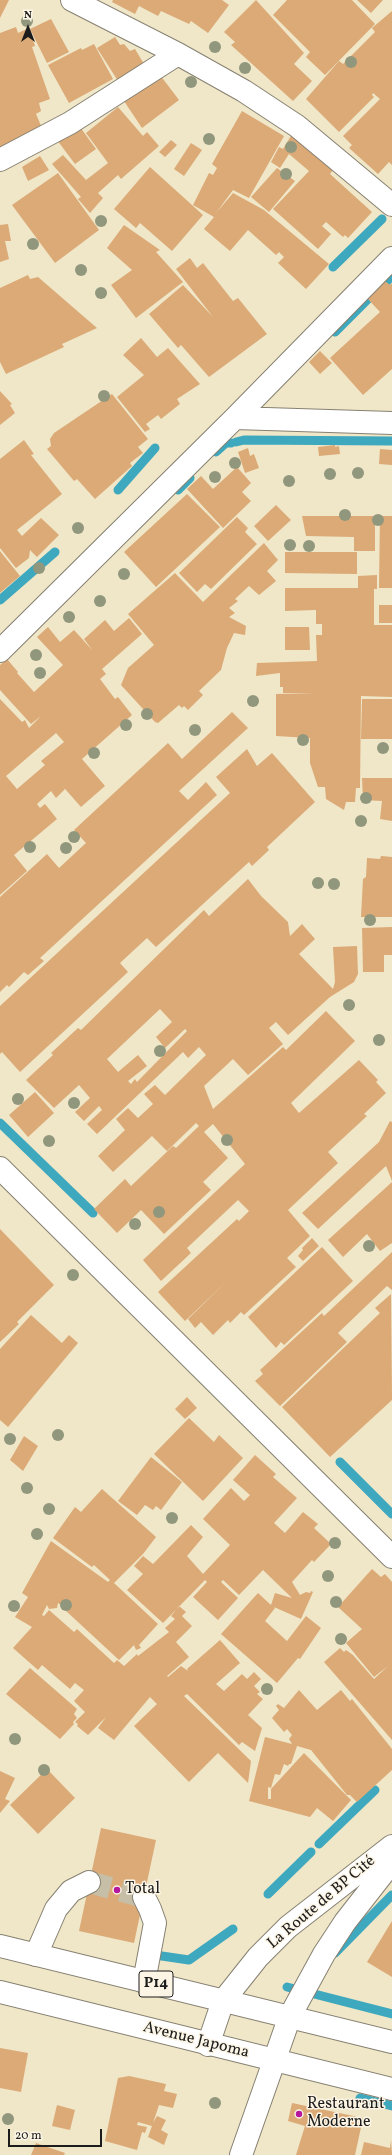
<!DOCTYPE html>
<meta charset="utf-8">
<style>
body{margin:0}
#map{position:relative;width:392px;height:2155px;overflow:hidden;background:#f0e6c8;font-family:Vollkorn,serif}
canvas{display:block}
.north{position:absolute;left:8px;top:8px;width:40px;height:40px;-webkit-text-stroke:3px #fcf5e5;paint-order:stroke;rotate:0deg;font-size:11px;font-weight:700;line-height:16px;text-align:center;color:#1c1c1c}
.north::after{content:'';display:block;margin:auto;width:14px;height:18px;background:#1c1c1c;clip-path:polygon(50% 0,100% 100%,50% 72%,0 100%)}
.scale{position:absolute;left:8px;top:2129px;width:94px;height:18px;box-sizing:border-box;border:2px solid #1c1c1c;border-top:0;padding-left:5px;font-size:12px;line-height:14px;white-space:nowrap;color:#1c1c1c;-webkit-text-stroke:3px #fcf5e5;paint-order:stroke}
</style>
<div id="map">
<canvas width="392" height="2155"></canvas>
<div class="north">N</div>
<div class="scale">20 m</div>
</div>
<script>
const c = document.querySelector('canvas').getContext('2d');
c.lineJoin = 'round';
const toPath = rows => new Path2D(rows.map(r => 'M' + r).join(''));
function strokePath(path, color, width, dash) { c.strokeStyle = color; c.lineWidth = width; c.lineCap = dash ? 'butt' : 'round'; c.setLineDash(dash || []); c.stroke(path); }
function paint(path, color) { c.fillStyle = color; c.fill(path, 'evenodd'); }
function label(font, color, halo, rows, align = 'center') {
  c.font = font + ' Vollkorn,serif'; c.lineWidth = 3; c.setLineDash([]); c.textBaseline = 'middle'; c.strokeStyle = halo; c.fillStyle = color; for (const [text, x, y, turn = 0] of rows) {
    c.save(); c.translate(x, y); c.rotate((+turn || 0) * Math.PI / 180); c.textAlign = isNaN(turn) ? turn : align; if (halo) c.strokeText(text, 0, 0); c.fillText(text, 0, 0); c.restore();
  }
}
const stream = toPath([
 [333,267,382,219],
 [386,282,392,276],
 [335,332,368,299],
 [236,442,244,440,392,441],
 [216,452,226,443,231,443],
 [118,490,155,448],
 [178,490,190,478],
 [0,600,55,552],
 [0,1123,93,1213],
 [340,1462,392,1514],
 [319,1844,375,1790],
 [268,1894,311,1852],
 [335,1953,392,1895],
 [155,1955,189,1960,233,1929],
 [287,1987,392,2014],
 [360,2098,392,2106]
]);
const building = toPath([
 [0,0,9,0,0,18],
 [113,0,222,0,229,5,208,33,191,21,189,24,161,11,158,16,139,6,135,14,112,2],
 [256,0,304,53,294,64,312,81,293,101,231,45,235,42,224,32],
 [287,0,352,0,375,24,325,75,306,57,310,52,273,15],
 [357,0,383,0,371,13],
 [392,11,392,165,389,162,378,174,349,148,352,145,343,136,380,99,373,93,372,95,374,97,339,132,306,99,339,61,343,64,375,32,372,28],
 [51,19,69,52,47,63,30,29],
 [16,27,18,33,29,28,35,46,32,47,50,99,39,103,41,111,36,114,42,128,0,148,0,33],
 [115,37,120,45,124,44,130,51,135,49,144,64,118,81,97,48],
 [94,44,113,79,69,103,48,65,81,48,82,50],
 [160,75,179,100,142,128,124,101],
 [118,107,143,136,147,132,159,146,121,179,118,175,98,193,103,198,90,213,78,199,81,197,52,164,63,155,86,180,108,163,86,133],
 [242,111,284,136,249,198,233,190,216,213,233,193,264,210,329,264,306,289,278,263,284,257,279,252,276,255,248,230,230,251,204,229,214,217,193,205,209,173,213,175,217,168,212,164],
 [80,127,96,149,75,164,57,140],
 [292,134,335,167,330,174,372,212,348,238,345,235,343,237,326,222,322,226,331,234,318,249,273,209,309,171,289,154,280,168,271,162,279,147,283,149],
 [171,140,177,145,165,157,159,152],
 [191,143,202,150,184,176,174,169],
 [40,156,49,170,28,181,22,167],
 [150,167,203,215,172,251,140,223,136,228,114,209],
 [277,168,295,181,269,212,251,197],
 [58,173,99,230,55,263,12,205],
 [8,224,11,241,5,241,9,259,0,262,0,225],
 [124,225,160,250,156,252,183,282,136,318,111,285,132,270,107,248],
 [190,258,197,268,203,263,233,301,238,298,267,334,209,377,181,345,178,348,149,314,183,285,213,317,176,269],
 [28,275,30,279,38,277,97,328,62,344,64,347,6,374,0,362,0,288],
 [385,281,390,285,392,283,392,369,363,395,330,358,380,312,367,298],
 [141,338,157,357,168,348,200,384,177,399,180,404,161,419,158,415,146,424,150,429,145,432,117,397,144,375,123,355],
 [320,351,332,363,320,374,309,362],
 [0,391,12,404,10,405,15,413,0,425],
 [112,394,148,439,138,447,143,453,130,463,132,466,95,499,77,479,74,481,47,449,51,446,50,439,54,433],
 [24,440,34,454,31,455,62,494,17,530,22,536,41,518,59,535,37,557,30,550,29,558,16,568,0,548,0,459],
 [335,445,335,447,339,446,340,454,319,456,318,447],
 [248,448,250,456,254,454,259,468,245,473,238,452],
 [380,449,392,450,392,465,379,464],
 [237,467,251,483,242,492,251,501,223,528,187,489,201,476,213,489],
 [187,494,220,527,156,587,124,552],
 [276,505,291,520,268,541,254,526],
 [302,516,375,516,375,551,354,551,354,537,306,536],
 [380,516,392,516,392,588,379,588],
 [237,517,248,528,245,532,257,544,211,589,205,584,197,592,179,573],
 [264,543,278,560,267,571,276,581,259,595,249,586,235,599,238,601,229,608,235,613,229,617,246,626,245,635,234,633,227,648,221,670,199,691,203,695,188,710,184,706,182,708,179,705,158,723,155,722,121,685,128,668,154,645,128,614,175,573,203,602],
 [0,551,20,576,0,593],
 [285,552,357,552,357,574,285,573],
 [377,575,377,589,374,589,374,625,392,625,392,697,361,696,360,788,356,788,355,802,346,802,344,810,326,799,325,787,318,787,310,763,310,738,276,736,276,694,316,693,283,693,283,687,280,687,280,673,256,676,257,663,317,661,316,635,322,635,322,624,316,624,316,610,285,611,285,588,358,588,358,576],
 [379,605,392,605,392,623,379,623],
 [129,618,142,634,102,669,106,674,100,679,115,699,118,697,132,715,82,759,105,786,81,807,59,782,65,789,56,798,51,791,37,804,40,808,45,804,57,819,14,855,27,871,0,895,0,699,22,722,25,720,29,728,41,716,31,724,0,690,0,665,7,659,18,672,17,673,34,692,63,665,37,637,48,627,60,642,74,630,93,651,84,639,105,620,114,631],
 [56,733,64,742,41,761,45,765,17,789,6,776],
 [285,627,309,627,310,650,285,650],
 [362,699,392,699,392,739,361,739],
 [232,712,248,728,179,791,188,800,206,782,217,795,40,958,44,961,28,975,24,972,9,987,7,985,0,992,0,897,47,854,59,868,86,843,74,830,168,743,182,759],
 [247,749,257,766,272,753,315,802,267,847,269,850,252,866,249,862,156,947,147,938,120,963,128,972,20,1072,2,1052,0,1054,0,1006,230,793,216,777],
 [362,778,392,778,392,821,380,819,382,801,363,800],
 [381,856,392,857,392,917,361,917,363,879,366,877,367,858,380,859],
 [248,879,261,896,288,922,290,936,302,924,315,939,299,954,333,989,335,982,333,947,357,946,358,974,354,982,330,997,288,1035,276,1022,269,1028,283,1044,248,1075,233,1059,204,1086,213,1109,283,1047,286,1050,326,1011,355,1041,291,1103,299,1113,359,1060,378,1080,376,1082,386,1093,364,1114,367,1116,328,1152,338,1163,288,1210,310,1236,287,1258,296,1267,244,1315,241,1312,230,1323,228,1320,213,1335,201,1322,195,1328,188,1319,228,1280,185,1321,158,1292,237,1219,239,1221,249,1211,238,1200,187,1248,191,1253,161,1281,143,1260,245,1164,213,1124,204,1132,228,1158,203,1182,211,1190,164,1234,141,1210,117,1233,94,1209,125,1179,131,1186,173,1146,176,1148,199,1126,196,1123,167,1151,152,1136,113,1172,98,1156,125,1130,116,1119,128,1108,138,1118,153,1104,144,1094,155,1085,165,1095,206,1055,199,1047,188,1058,183,1052,97,1134,87,1124,102,1110,99,1106,84,1121,75,1112,90,1098,79,1085,54,1108,26,1080,53,1055,51,1053,78,1028,81,1030,204,910,209,916],
 [160,1009,172,1022,156,1037,165,1048,185,1029,187,1031,137,1082,135,1079,131,1084,128,1081,147,1066,138,1055,118,1072,107,1059],
 [392,927,392,955,384,955,384,972,363,972,362,928],
 [35,1092,54,1113,28,1137,9,1115],
 [390,1121,392,1122,392,1181,386,1166,318,1229,302,1213,379,1142],
 [392,1182,392,1243,380,1251,367,1234,343,1257,328,1240],
 [0,1229,54,1285,17,1322,19,1324,0,1342],
 [312,1238,319,1246,303,1261,298,1256,303,1250,302,1248],
 [322,1247,353,1281,284,1345,281,1342,276,1348,248,1317],
 [392,1252,392,1290,387,1286,338,1333,347,1342,280,1406,255,1381,263,1374,260,1370,322,1313,324,1316],
 [391,1294,392,1400,330,1457,282,1407,380,1313,375,1308],
 [31,1315,62,1343,69,1335,78,1343,8,1427,0,1420,0,1349],
 [187,1397,197,1408,185,1419,175,1409],
 [189,1418,214,1442,219,1435,243,1458,203,1501,154,1454],
 [24,1436,38,1446,23,1471,10,1460],
 [255,1455,276,1474,273,1477,297,1498,274,1523,285,1533,303,1512,318,1524,314,1528,331,1544,314,1562,312,1560,292,1582,300,1595,306,1592,310,1593,311,1591,313,1592,301,1619,274,1607,275,1608,265,1621,287,1641,306,1616,321,1628,300,1659,298,1658,277,1683,221,1634,258,1593,271,1605,275,1593,292,1598,263,1570,239,1595,223,1580,221,1582,238,1598,218,1620,193,1597,207,1582,205,1580,163,1623,127,1590,143,1574,134,1566,143,1556,153,1564,191,1525,203,1537,187,1556,203,1574,230,1545,203,1519,231,1488,244,1501,250,1495,233,1480],
 [151,1457,182,1482,161,1510,156,1506,153,1510,145,1505,137,1515,118,1501],
 [102,1489,156,1537,143,1554,114,1583,158,1624,139,1645,141,1648,136,1650,134,1645,119,1660,65,1610,72,1604,66,1599,61,1605,58,1603,57,1608,49,1609,47,1605,42,1615,44,1616,49,1610,74,1632,77,1629,114,1663,117,1660,124,1666,137,1654,138,1656,169,1632,165,1628,175,1619,171,1616,179,1606,186,1612,182,1616,192,1626,176,1642,189,1657,167,1676,168,1677,181,1666,188,1671,187,1669,220,1640,240,1663,216,1684,224,1691,242,1674,247,1679,254,1672,261,1679,254,1686,260,1692,257,1694,263,1699,248,1715,262,1728,255,1751,242,1742,239,1745,187,1694,184,1696,251,1761,248,1783,218,1753,189,1782,134,1726,157,1704,150,1697,114,1740,98,1728,106,1717,88,1735,77,1726,78,1724,75,1722,85,1712,74,1701,84,1690,75,1683,70,1689,42,1665,38,1670,13,1648,32,1627,15,1617,28,1597,22,1593,51,1541,108,1582,110,1580,94,1565,92,1567,53,1538,75,1507,81,1512],
 [372,1569,381,1577,385,1574,392,1582,392,1740,324,1662,340,1648,344,1652,346,1650,353,1655,374,1679,388,1666,374,1677,346,1643,362,1629,338,1607],
 [30,1668,77,1709,74,1714,77,1718,73,1722,74,1724,60,1739,6,1694],
 [299,1690,317,1710,341,1690,350,1701,352,1699,392,1749,392,1770,357,1802,350,1795,347,1795,311,1750,297,1746,291,1764,289,1764,288,1766,284,1764,280,1775,275,1774,271,1788,268,1787,268,1799,271,1799,271,1789,304,1753,351,1800,333,1821,317,1808,310,1817,249,1801,265,1737,292,1744,289,1739,292,1735,287,1729,284,1732,272,1718,279,1710,276,1706,278,1704,284,1708],
 [47,1769,75,1798,38,1834,10,1805],
 [0,1771,15,1778,5,1799,10,1801,0,1813],
 [101,1828,156,1840,134,1943,79,1931],
 [392,1921,392,1977,367,1962],
 [0,2048,28,2053,21,2092,0,2088],
 [129,2076,166,2084,164,2091,177,2094,173,2108,159,2105,153,2123,157,2116,166,2120,161,2130,168,2134,164,2145,148,2137,152,2126,138,2122,137,2125,147,2127,145,2133,142,2132,137,2150,105,2141,118,2078],
 [292,2103,363,2118,355,2155,296,2155,305,2126,288,2121],
 [57,2105,75,2110,70,2130,52,2126],
 [391,2140,392,2155,361,2155,364,2142,390,2148],
 [36,2143,65,2153,64,2155,31,2155]
]);
const minorTunnel = toPath([
 [89,1882,144,1897]
]);
const minor = toPath([
 [72,0,178,54,244,91,297,126,392,205],
 [0,160,70,123,178,54],
 [235,418,392,423],
 [0,651,235,418,392,258],
 [0,1168,392,1557],
 [144,1897,150,1909,155,1923,144,1982],
 [36,1955,56,1909,71,1891,89,1882],
 [208,2045,223,2001,258,1957,288,1927,392,1846],
 [241,2155,290,2016,324,1954,345,1922,392,1862]
]);
const major = toPath([
 [0,1946,392,2042],
 [0,1992,392,2089]
]);
const trees = [
 [27,21],
 [215,47],
 [351,62],
 [245,68],
 [191,82],
 [209,139],
 [291,147],
 [286,174],
 [101,221],
 [33,244],
 [81,270],
 [101,293],
 [104,396],
 [235,463],
 [358,473],
 [330,474],
 [215,477],
 [289,481],
 [345,515],
 [378,520],
 [78,528],
 [290,545],
 [309,546],
 [39,568],
 [124,574],
 [100,601],
 [69,617],
 [36,655],
 [40,673],
 [253,701],
 [147,714],
 [126,725],
 [195,730],
 [303,740],
 [383,748],
 [94,753],
 [366,798],
 [361,821],
 [74,837],
 [30,847],
 [66,848],
 [318,883],
 [334,884],
 [370,920],
 [349,1005],
 [379,1040],
 [160,1051],
 [18,1099],
 [74,1103],
 [227,1140],
 [49,1141],
 [159,1212],
 [135,1224],
 [369,1246],
 [73,1275],
 [58,1435],
 [10,1439],
 [27,1488],
 [49,1509],
 [172,1518],
 [37,1534],
 [335,1543],
 [328,1576],
 [336,1602],
 [66,1605],
 [14,1606],
 [341,1639],
 [267,1689],
 [15,1739],
 [44,1770],
 [215,2103],
 [8,2119]
];
const markers = [
 [117,1890,4,"#b5179e"],
 [299,2114,4,"#b5179e"]
];
const shields = [
 [156,1984,34]
];
const shieldNames = [
 ["P14",156,1984]
];
const poiNames = [
 ["Total",125,1890],
 ["Restaurant",307,2105],
 ["Moderne",307,2123]
];
const streetNames = [
 ["La Route de BP Cité",322,1903,-40],
 ["Avenue Japoma",196,2041,14]
];
strokePath(stream, '#3ea8be', 9);
paint(building, '#dbaa76');
strokePath(minorTunnel, '#c6bea6', 22, [22, 11]);
strokePath(minor, '#868172', 24);
strokePath(major, '#868172', 24);
strokePath(minor, '#fff', 22);
strokePath(major, '#fff', 22);
c.fillStyle = '#91977d';
for (const [x, y] of trees) { c.beginPath(); c.arc(x, y, 6, 0, 2 * Math.PI); c.fill(); }
for (const [x, y, r, color] of markers) { const dot = new Path2D(); dot.arc(x, y, r, 0, 2 * Math.PI); c.fillStyle = color; c.fill(dot); strokePath(dot, '#fcf5e5', 1.5); }
for (const [x, y, w] of shields) { const box = new Path2D(); box.roundRect(x - w / 2, y - 13, w, 26, 3); c.fillStyle = '#fcf5e5'; c.fill(box); strokePath(box, '#1c1c1c', 1); }
label('bold 15px', '#1c1c1c', null, shieldNames);
label('16px', '#1c1c1c', '#fcf5e5', poiNames, 'left');
label('16px', '#1c1c1c', '#fcf5e5', streetNames);
</script>
